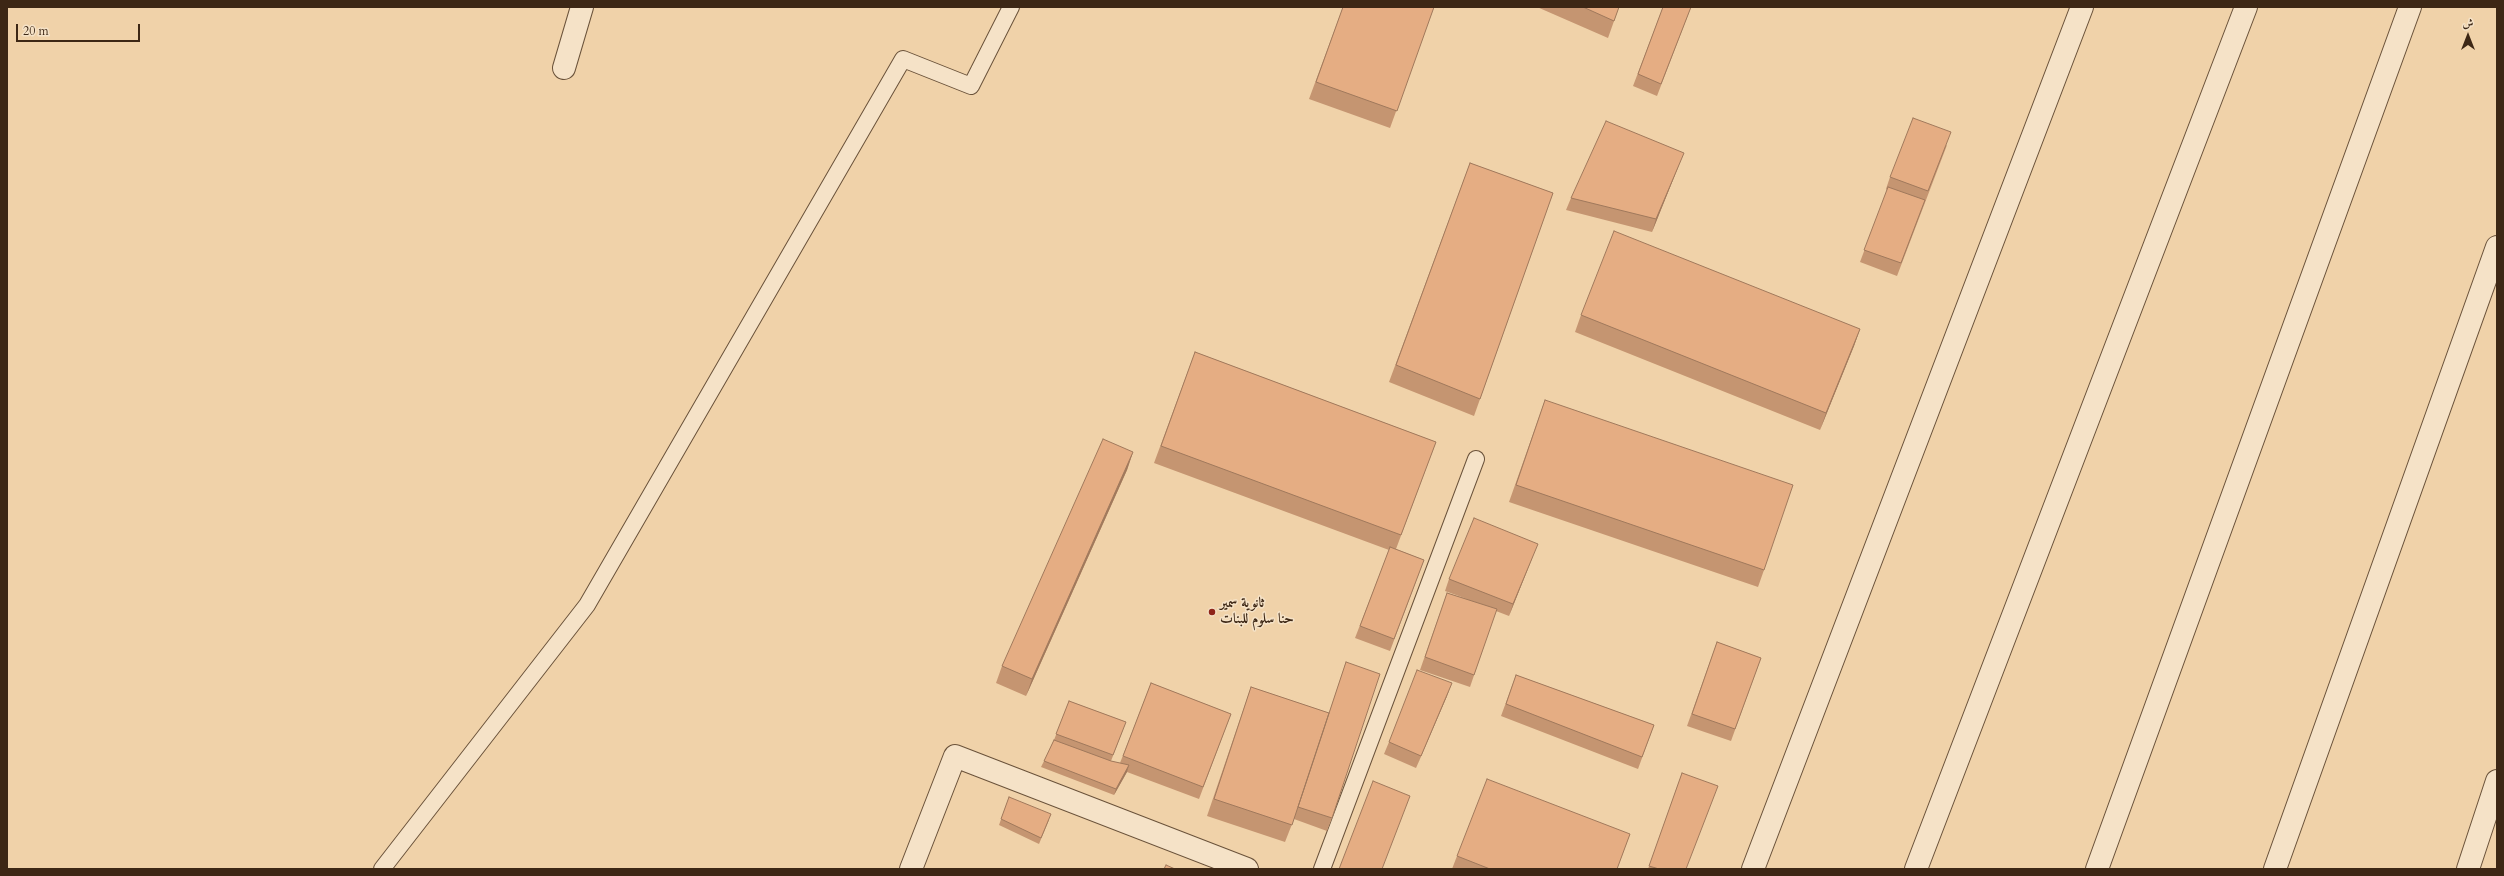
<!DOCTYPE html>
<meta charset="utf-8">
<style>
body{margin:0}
#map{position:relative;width:2504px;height:876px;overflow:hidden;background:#f0d2a9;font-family:Cardo,Amiri,serif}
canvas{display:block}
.frame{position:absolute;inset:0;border:8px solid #3d2715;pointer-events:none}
.north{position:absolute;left:2448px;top:16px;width:40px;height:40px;-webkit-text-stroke:3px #f5e2c7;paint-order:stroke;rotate:0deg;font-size:11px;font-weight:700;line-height:16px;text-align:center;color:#3d2715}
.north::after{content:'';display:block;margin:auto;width:14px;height:18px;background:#3d2715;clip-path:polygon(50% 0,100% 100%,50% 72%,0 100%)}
.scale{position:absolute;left:16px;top:24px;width:124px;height:18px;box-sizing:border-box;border:2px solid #3d2715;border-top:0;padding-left:5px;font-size:12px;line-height:14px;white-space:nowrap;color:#3d2715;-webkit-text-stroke:3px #f5e2c7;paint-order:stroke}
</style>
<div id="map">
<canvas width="2504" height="876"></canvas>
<div class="frame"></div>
<div class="north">ش</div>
<div class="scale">20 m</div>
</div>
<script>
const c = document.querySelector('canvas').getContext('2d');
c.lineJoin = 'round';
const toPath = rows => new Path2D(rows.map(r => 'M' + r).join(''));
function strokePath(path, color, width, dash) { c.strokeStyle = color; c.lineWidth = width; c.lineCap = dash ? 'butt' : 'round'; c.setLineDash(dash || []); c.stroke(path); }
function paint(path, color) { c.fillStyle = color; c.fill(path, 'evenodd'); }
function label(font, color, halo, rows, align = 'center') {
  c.font = font + ' Cardo,Amiri,serif'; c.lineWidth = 3; c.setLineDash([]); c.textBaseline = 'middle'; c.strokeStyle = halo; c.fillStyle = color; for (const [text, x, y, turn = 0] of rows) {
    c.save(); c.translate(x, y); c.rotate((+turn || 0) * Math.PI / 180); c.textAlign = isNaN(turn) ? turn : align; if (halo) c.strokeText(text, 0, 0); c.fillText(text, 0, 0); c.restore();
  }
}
const service = toPath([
 [382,869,587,605,903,59,971,86,1011,7],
 [1322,869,1476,459]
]);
const minor = toPath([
 [564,68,582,7],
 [911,869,955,756,1247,869],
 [1753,869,2082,7],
 [1916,869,2246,7],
 [2097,869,2410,7],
 [2275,869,2497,247],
 [2468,869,2497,781]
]);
const wall = toPath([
 [1343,7,1434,7,1390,128,1309,99],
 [1537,7,1619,7,1608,38],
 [1663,7,1691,7,1657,96,1633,86],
 [1947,145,1897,276,1860,262,1887,190,1886,189,1890,177],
 [1470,163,1553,193,1474,416,1389,382],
 [1679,165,1652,232,1566,210,1571,198],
 [1581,315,1860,329,1854,346,1820,430,1575,332],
 [1195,352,1436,442,1396,549,1424,560,1390,651,1355,638,1389,550,1154,463],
 [1545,400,1764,570,1758,587,1509,502],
 [1133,452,1127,470,1026,696,996,683,1002,666],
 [1533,556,1509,616,1496,611,1470,687,1420,670,1447,593,1467,599,1445,591,1449,579],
 [1717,642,1761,658,1731,741,1687,726],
 [1346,662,1332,818,1327,831,1294,819,1285,842,1207,816,1251,687,1329,713],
 [1516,675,1654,725,1638,769,1501,716],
 [1151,683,1231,714,1199,799,1127,772,1114,795,1041,767,1044,761,1054,740,1069,701,1126,722,1111,761,1120,763],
 [1447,696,1416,768,1384,754,1389,742],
 [1682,773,1686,869,1648,869],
 [1009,797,1049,820,1039,844,999,825],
 [1630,834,1617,869,1452,869,1457,856]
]);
const shadedWall = toPath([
 [1684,153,1679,165,1652,232,1656,219],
 [1860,329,1854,346,1820,430,1826,413],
 [1133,452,1127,470,1026,696,1032,679],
 [1538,544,1533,556,1509,616,1513,604],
 [1452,683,1447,696,1416,768,1421,756],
 [1129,765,1127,772,1114,795,1116,789]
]);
const building = toPath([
 [1343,7,1434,7,1397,111,1316,82,1343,7],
 [1583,7,1619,7,1614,21,1583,7],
 [1663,7,1691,7,1661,84,1638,74,1663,7],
 [1913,118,1951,132,1928,191,1890,177,1913,118],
 [1606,121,1684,153,1656,219,1571,198,1606,121],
 [1470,163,1553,193,1480,399,1396,365,1470,163],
 [1888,187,1925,200,1901,263,1864,250,1888,187],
 [1614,231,1860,329,1826,413,1581,315,1614,231],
 [1195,352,1436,442,1401,535,1161,446,1195,352],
 [1545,400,1793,485,1764,570,1516,485,1545,400],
 [1103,439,1133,452,1032,679,1002,666,1103,439],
 [1474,518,1538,544,1513,604,1449,579,1474,518],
 [1390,547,1424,560,1394,639,1360,626,1390,547],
 [1447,593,1497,609,1474,675,1425,657,1447,593],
 [1717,642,1761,658,1735,729,1692,714,1717,642],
 [1346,662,1380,674,1332,818,1298,807,1346,662],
 [1417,670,1452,683,1421,756,1389,742,1417,670],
 [1516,675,1654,725,1642,757,1506,704,1516,675],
 [1151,683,1231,714,1203,787,1123,756,1151,683],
 [1251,687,1329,713,1292,825,1214,799,1251,687],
 [1069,701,1126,722,1113,755,1056,734,1069,701],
 [1054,740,1111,761,1129,765,1116,789,1044,761,1054,740],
 [1682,773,1718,786,1686,869,1659,869,1649,866,1682,773],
 [1487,779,1630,834,1617,869,1490,869,1457,856,1487,779],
 [1373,781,1410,796,1382,869,1339,869,1373,781],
 [1009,797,1051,814,1041,838,1001,819,1009,797],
 [1166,865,1175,869,1164,869,1166,865]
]);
const markers = [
 [1212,612,4,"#8f2418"]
];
const poiNames = [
 ["ثانوية سمير",1220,604],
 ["حنا سلوم للبنات",1220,620]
];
strokePath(service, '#6a523a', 18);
strokePath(minor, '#6a523a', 24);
strokePath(service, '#f5e2c7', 16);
strokePath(minor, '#f5e2c7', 22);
paint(wall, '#c59571');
paint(shadedWall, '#a0795c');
paint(building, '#e5ad83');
strokePath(building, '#a0795c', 1);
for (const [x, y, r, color] of markers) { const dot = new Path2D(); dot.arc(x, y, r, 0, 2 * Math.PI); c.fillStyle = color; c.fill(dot); strokePath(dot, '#f5e2c7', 1.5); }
label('bold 14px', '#3d2715', '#f5e2c7', poiNames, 'left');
</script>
